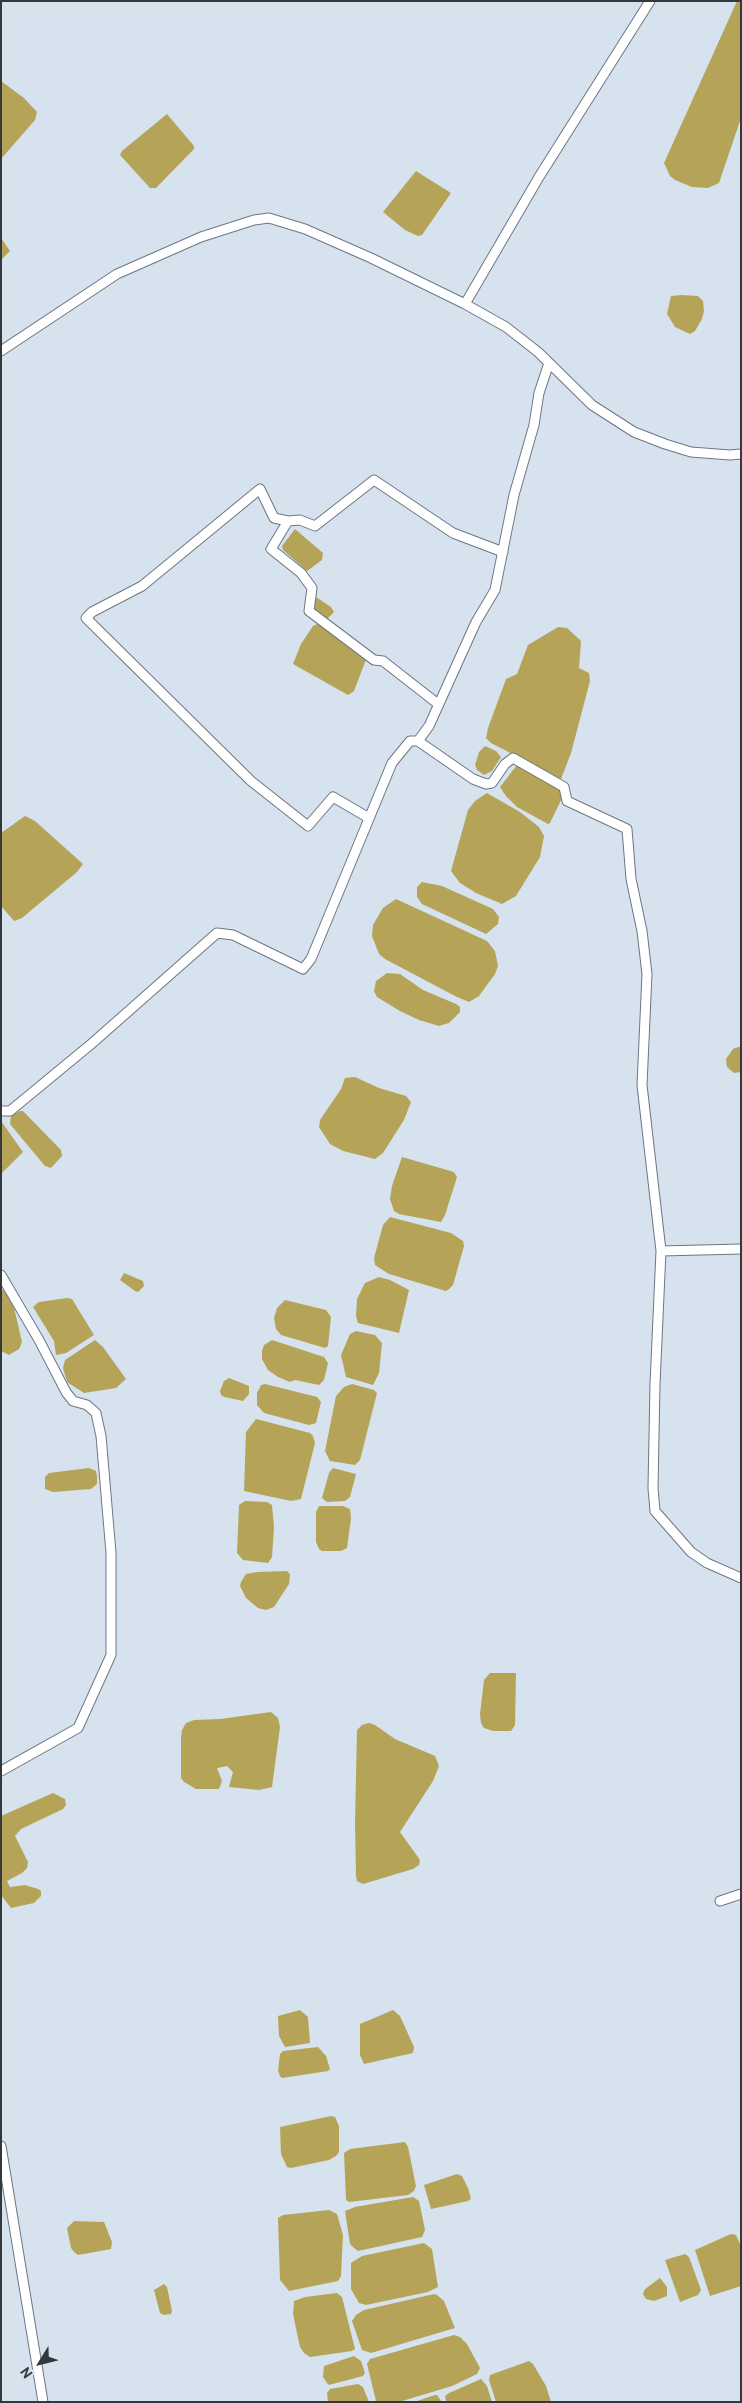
<!DOCTYPE html>
<style>
body{margin:0}
#map{position:relative;width:742px;height:2403px;overflow:hidden;background:#d6e2ee;font-family:Overpass,sans-serif}
canvas{display:block}
.frame{position:absolute;inset:0;border:2px solid #33383c;pointer-events:none}
.north{position:absolute;left:15px;top:2338px;width:50px;height:50px;-webkit-text-stroke:4px #d6e2ee;paint-order:stroke;rotate:234deg;font-size:14px;font-weight:700;line-height:20px;text-align:center;color:#33383c}
.north::after{content:'';display:block;margin:auto;width:18px;height:22px;background:#33383c;clip-path:polygon(50% 0,100% 100%,50% 72%,0 100%)}
</style>
<div id="map">
<canvas width="742" height="2403"></canvas>
<div class="frame"></div>
<div class="north">N</div>
</div>
<script>
const c = document.querySelector('canvas').getContext('2d');
c.lineJoin = 'round';
function paint(path, color) { c.fillStyle = color; c.fill(path, 'evenodd'); }
const toPath = rows => new Path2D(rows.map(r => 'M' + r).join(''));
function strokePath(path, color, width, dash) { c.strokeStyle = color; c.lineWidth = width; c.lineCap = dash ? 'butt' : 'round'; c.setLineDash(dash || []); c.stroke(path); }
const forest = toPath([
 [737,1,741,1,741,118,719,183,708,188,692,187,675,180,670,176,664,163],
 [1,81,24,98,37,112,35,120,1,159],
 [167,114,194,146,194,149,156,188,150,188,120,155,122,151],
 [416,171,451,193,422,235,418,236,405,230,383,212],
 [1,238,10,251,1,260],
 [682,295,698,296,703,301,704,311,702,319,695,331,690,334,675,327,667,314,671,296],
 [295,529,323,553,322,560,307,571,283,550,282,546],
 [316,597,331,607,334,612,326,620,313,611,313,598],
 [319,623,367,657,354,691,348,695,293,664,301,644,313,626],
 [558,627,567,628,581,641,579,668,589,673,590,681,571,753,561,779,491,743,486,738,488,728,506,679,517,674,528,645],
 [485,746,496,751,501,757,492,771,484,775,477,770,475,765,479,752],
 [517,765,559,786,563,796,550,823,548,824,517,807,506,796,500,787],
 [487,793,520,812,539,827,544,836,540,857,516,896,502,904,476,893,460,883,451,871,468,810,475,801],
 [25,816,35,821,83,864,77,872,22,918,14,921,1,906,1,833],
 [422,882,442,886,493,909,499,917,498,924,486,934,422,904,417,897,417,887],
 [396,899,487,941,495,951,498,966,495,974,479,996,469,1002,457,997,385,959,379,954,372,936,373,925,383,908],
 [387,973,400,974,423,990,456,1004,460,1007,460,1012,449,1023,439,1026,419,1020,400,1011,377,997,374,991,376,981],
 [741,1046,741,1072,734,1073,727,1067,726,1059,733,1049],
 [355,1077,379,1088,406,1096,411,1102,404,1120,383,1153,375,1159,343,1151,330,1144,319,1127,320,1120,341,1089,345,1078],
 [20,1111,23,1111,61,1150,62,1156,51,1168,45,1166,10,1124,11,1115],
 [1,1121,23,1152,1,1174],
 [402,1157,454,1172,457,1177,445,1215,441,1222,399,1214,394,1211,390,1199,392,1186],
 [390,1217,451,1233,463,1241,464,1246,453,1285,449,1289,446,1291,389,1274,375,1265,374,1258,383,1225],
 [124,1273,143,1281,144,1286,138,1292,135,1291,120,1280],
 [379,1277,390,1280,409,1290,399,1333,358,1323,356,1316,357,1299,365,1283],
 [3,1290,12,1299,22,1342,19,1349,9,1355,1,1351,1,1291],
 [67,1298,72,1299,94,1335,66,1353,56,1355,54,1341,33,1307,39,1302],
 [285,1300,326,1310,331,1317,328,1346,325,1348,281,1335,276,1329,274,1318,277,1308],
 [356,1331,375,1335,382,1343,379,1373,373,1385,346,1377,341,1355,350,1334],
 [95,1340,103,1347,126,1379,116,1388,84,1393,67,1382,63,1368,65,1360],
 [272,1340,324,1357,328,1363,324,1380,319,1385,295,1380,290,1382,278,1377,268,1370,262,1359,262,1351,264,1345],
 [229,1378,249,1386,249,1394,243,1401,224,1397,221,1395,220,1391,224,1381],
 [265,1384,317,1397,321,1402,316,1423,309,1425,264,1413,257,1405,257,1393,261,1385],
 [352,1384,374,1390,377,1393,360,1460,355,1465,330,1461,325,1451,336,1396,344,1387],
 [256,1419,310,1433,313,1436,315,1443,301,1499,291,1501,244,1491,246,1432],
 [89,1468,96,1471,97,1476,97,1484,91,1489,53,1492,45,1489,45,1477,49,1473],
 [333,1468,356,1474,350,1497,345,1501,327,1502,322,1498,329,1473],
 [245,1501,267,1502,272,1505,274,1527,272,1557,268,1563,243,1560,237,1553,239,1505],
 [319,1506,343,1506,350,1509,351,1518,347,1548,341,1551,322,1551,319,1549,316,1542,316,1512],
 [287,1571,290,1574,289,1584,274,1607,266,1610,258,1608,246,1598,240,1586,241,1582,246,1574,257,1572],
 [490,1673,516,1673,515,1725,511,1731,493,1731,484,1728,481,1723,480,1714,484,1680],
 [271,1712,278,1718,280,1727,272,1787,259,1790,229,1787,233,1772,227,1766,217,1768,222,1781,219,1789,196,1789,184,1782,181,1778,181,1737,182,1730,186,1723,194,1720,220,1719],
 [369,1723,375,1725,395,1739,435,1756,439,1766,433,1781,400,1832,420,1860,419,1865,413,1869,363,1884,357,1881,356,1876,355,1823,357,1730,362,1725],
 [53,1793,65,1799,66,1805,63,1809,21,1829,15,1836,28,1862,27,1868,22,1873,7,1881,10,1887,25,1885,38,1889,41,1891,41,1896,34,1903,11,1908,1,1895,1,1816],
 [300,2010,308,2017,310,2043,285,2047,279,2036,278,2016],
 [393,2010,400,2016,414,2047,413,2053,364,2064,360,2055,360,2024],
 [318,2047,326,2056,330,2069,328,2071,282,2078,280,2076,278,2071,280,2054,283,2051],
 [331,2116,335,2117,339,2126,339,2152,336,2156,329,2160,291,2168,287,2167,281,2154,280,2127],
 [405,2142,408,2147,416,2186,414,2191,408,2195,349,2202,346,2200,344,2153,350,2149],
 [457,2174,462,2176,468,2188,471,2199,468,2201,431,2209,424,2185],
 [413,2197,419,2201,425,2230,422,2237,358,2251,354,2248,350,2244,345,2211,355,2207],
 [329,2210,337,2214,343,2235,341,2276,338,2281,289,2291,280,2280,278,2218,283,2215],
 [74,2221,104,2222,112,2242,111,2249,78,2255,74,2252,71,2248,67,2228],
 [731,2234,736,2235,741,2246,741,2286,710,2296,695,2250],
 [424,2243,432,2249,438,2287,428,2292,366,2305,359,2303,351,2289,351,2263,362,2256],
 [685,2254,689,2257,701,2290,698,2295,680,2302,665,2260],
 [660,2278,667,2287,667,2296,654,2301,646,2299,643,2294,645,2289],
 [164,2284,167,2287,172,2311,171,2314,164,2315,160,2313,154,2290],
 [337,2293,342,2297,355,2349,352,2351,310,2357,304,2353,300,2347,293,2314,294,2301,305,2297],
 [434,2294,437,2295,444,2301,455,2328,371,2353,362,2350,352,2321,356,2315,364,2310],
 [454,2335,460,2337,467,2344,480,2368,477,2374,452,2386,399,2402,376,2401,367,2364,370,2359],
 [354,2356,361,2361,365,2373,363,2376,329,2385,327,2383,323,2377,324,2366],
 [529,2361,533,2364,546,2386,551,2402,496,2402,489,2380,490,2375],
 [481,2379,487,2386,492,2402,446,2402,445,2396,449,2393],
 [358,2384,363,2387,369,2402,328,2402,327,2393,330,2389],
 [437,2395,442,2402,414,2402,435,2395]
]);
const minor = toPath([
 [465,304,539,177,650,1],
 [1,351,117,274,201,237,254,220,269,218,305,229,371,258,465,304,506,327,538,352,592,405,634,432,665,444,691,452,730,455,741,454],
 [288,521,271,549,301,573,312,588,309,611,374,660,383,661,438,704],
 [418,741,473,779,486,784,492,783,505,764,513,758,564,787,567,801,627,829,631,879,642,931,647,974,642,1085,661,1251,655,1384,653,1488,655,1511,691,1552,707,1563,741,1578],
 [369,818,333,797,308,826,251,781,86,618,92,612,142,586,260,489,274,518,288,521,300,520,315,526,374,480,453,533,503,552],
 [1,1111,10,1111,90,1045,217,933,233,935,303,969,311,959,392,763,410,741,418,741,429,726,476,622,495,590,514,495,534,425,539,393,549,363],
 [661,1251,741,1249],
 [1,1275,39,1340,66,1392,73,1401,87,1405,96,1413,101,1436,111,1553,111,1655,78,1728,1,1771],
 [720,1901,741,1894],
 [1,2146,43,2402]
]);
paint(forest, '#b5a458');
strokePath(minor, '#6c7782', 11);
strokePath(minor, '#fff', 9);
</script>
